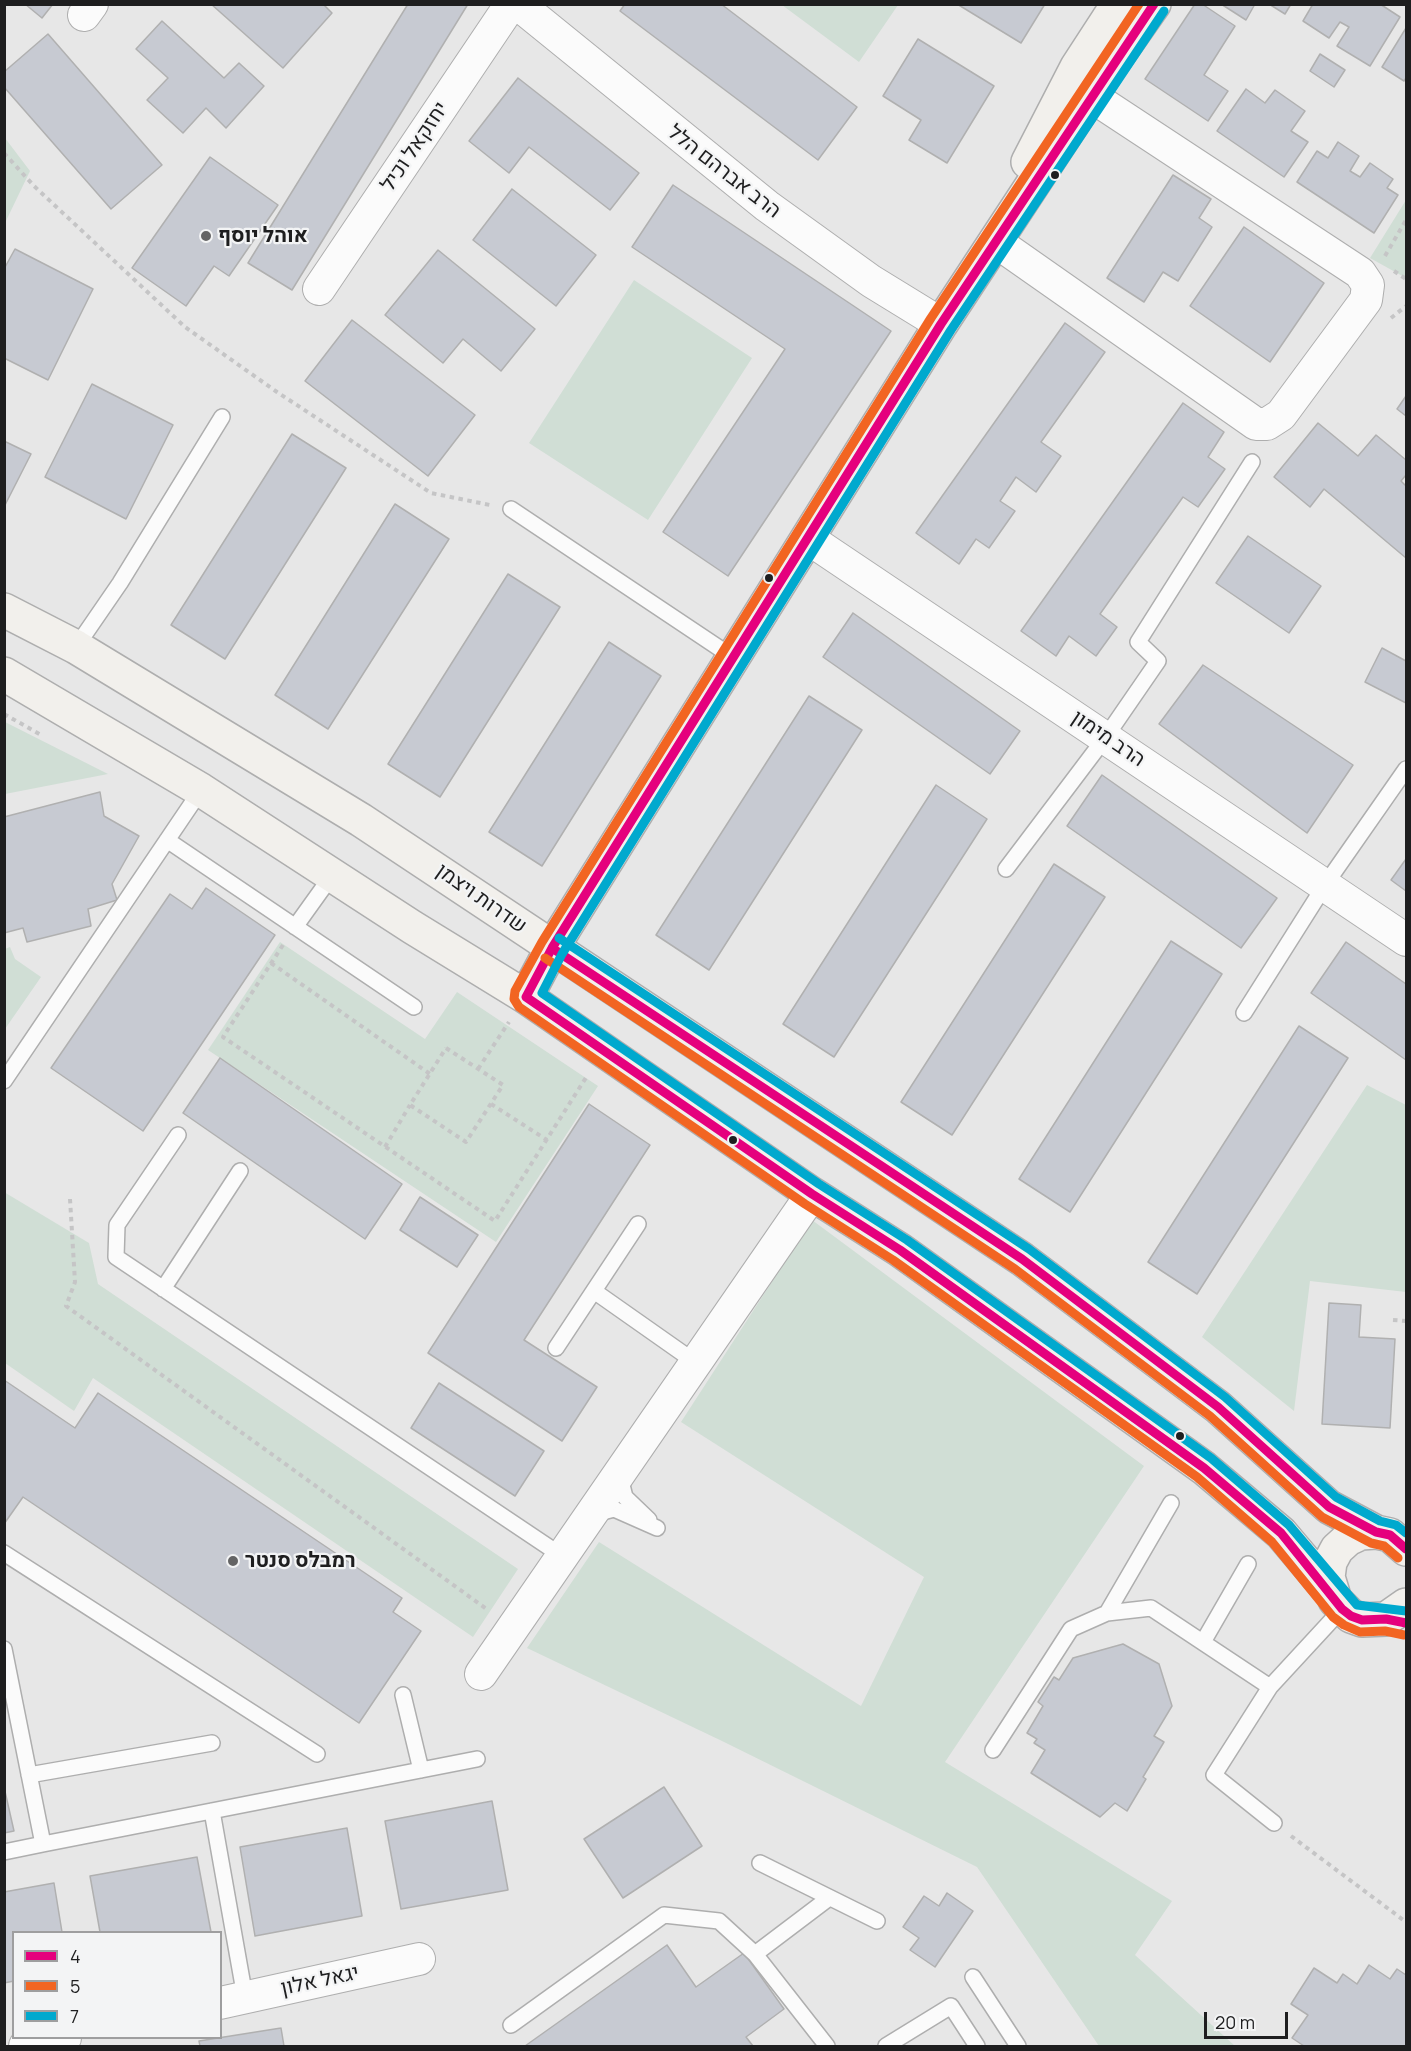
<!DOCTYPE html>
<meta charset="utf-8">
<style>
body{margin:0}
#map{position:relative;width:1411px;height:2051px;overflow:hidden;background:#e7e7e7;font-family:Manrope,sans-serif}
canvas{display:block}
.frame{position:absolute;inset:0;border:6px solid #1e1e1f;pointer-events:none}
.legend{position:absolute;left:12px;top:1931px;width:210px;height:108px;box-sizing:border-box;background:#f3f4f5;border:2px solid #9e9e9f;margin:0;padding:8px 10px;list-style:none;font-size:18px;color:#1e1e1f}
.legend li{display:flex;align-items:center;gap:12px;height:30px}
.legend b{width:30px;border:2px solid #9e9e9f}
.scale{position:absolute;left:1204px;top:2012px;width:84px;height:27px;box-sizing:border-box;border:3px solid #1e1e1f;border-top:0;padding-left:8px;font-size:18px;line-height:21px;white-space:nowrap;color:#1e1e1f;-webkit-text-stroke:4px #f3f4f5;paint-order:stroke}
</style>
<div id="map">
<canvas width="1411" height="2051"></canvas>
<div class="frame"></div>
<ul class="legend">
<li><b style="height:8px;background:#e5007d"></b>4</li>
<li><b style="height:8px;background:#f26522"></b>5</li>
<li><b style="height:8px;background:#00a9ce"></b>7</li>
</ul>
<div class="scale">20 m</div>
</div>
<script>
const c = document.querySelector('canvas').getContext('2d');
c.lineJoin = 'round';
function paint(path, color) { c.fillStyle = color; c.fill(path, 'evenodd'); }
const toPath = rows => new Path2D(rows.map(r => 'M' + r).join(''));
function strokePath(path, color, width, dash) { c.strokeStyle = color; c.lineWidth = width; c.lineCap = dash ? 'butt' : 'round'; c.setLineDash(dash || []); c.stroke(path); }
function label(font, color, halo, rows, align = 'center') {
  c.font = font + ' Manrope,Heebo,sans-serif'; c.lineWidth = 4.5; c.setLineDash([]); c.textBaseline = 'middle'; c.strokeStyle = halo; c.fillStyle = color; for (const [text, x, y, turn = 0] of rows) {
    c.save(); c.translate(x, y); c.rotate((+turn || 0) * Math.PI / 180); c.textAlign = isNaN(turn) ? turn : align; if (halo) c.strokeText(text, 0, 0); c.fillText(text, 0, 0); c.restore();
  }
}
const green = toPath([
 [782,5,898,4,898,5,859,62],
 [5,138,30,171,5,223],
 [1406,200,1406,278,1370,258],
 [634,280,752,358,648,520,529,443],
 [5,722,108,774,5,794],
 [280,942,425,1039,457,992,598,1086,496,1242,208,1050],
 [10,947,15,959,41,977,5,1029,5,949],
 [1367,1085,1406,1105,1406,1292,1310,1281,1294,1411,1202,1337],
 [4,1192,89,1243,98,1284,518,1569,473,1637,93,1378,74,1411,5,1363],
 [812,1220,1144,1466,945,1762,1172,1901,1135,1955,1235,2046,1099,2046,977,1867,722,1741,527,1648,599,1542,861,1706,924,1577,681,1422]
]);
const building = toPath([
 [25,4,53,4,42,18,25,4],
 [211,4,323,4,332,13,283,68,211,4],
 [408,4,468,4,292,290,248,263,408,4],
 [625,4,721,4,857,107,818,160,620,11,625,4],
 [957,4,1045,4,1021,43,957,4],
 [1195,4,1202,4,1235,26,1204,75,1228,91,1208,121,1145,79,1195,4],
 [1221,4,1255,4,1246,20,1221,4],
 [1269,4,1291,4,1285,14,1269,4],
 [1313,4,1380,4,1400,17,1370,66,1337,46,1349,27,1340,22,1329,38,1303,21,1313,4],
 [162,21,224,78,239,63,264,86,226,128,206,108,183,133,147,100,168,78,136,49,162,21],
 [1406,28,1406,78,1404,81,1382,67,1406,28],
 [48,34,162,165,111,209,4,87,4,72,48,34],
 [918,39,994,86,947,163,909,140,921,120,883,96,918,39],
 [1320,54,1345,70,1334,87,1310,71,1320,54],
 [518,78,639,173,610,210,529,147,509,173,469,141,518,78],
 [1246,89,1265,103,1275,90,1305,111,1291,131,1308,142,1284,177,1217,131,1246,89],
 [1338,142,1359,156,1350,171,1360,177,1370,163,1393,179,1387,188,1398,195,1374,233,1297,182,1317,151,1328,158,1338,142],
 [210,157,278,205,229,276,214,266,186,306,132,268,210,157],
 [1173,175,1211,199,1199,218,1212,227,1178,281,1163,272,1144,302,1107,278,1173,175],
 [673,185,891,331,728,576,663,532,785,349,632,247,673,185],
 [512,189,596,255,556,306,473,240,512,189],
 [1244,227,1324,283,1270,362,1190,306,1244,227],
 [15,249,93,289,48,380,4,358,4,269,15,249],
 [438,250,535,329,501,371,463,339,443,363,385,315,438,250],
 [352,320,475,415,428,476,305,381,352,320],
 [1065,323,1105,352,1041,442,1061,456,1036,492,1016,477,1000,501,1015,511,989,548,976,539,959,564,916,533,1065,323],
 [92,384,173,425,126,519,45,477,92,384],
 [1406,396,1406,416,1397,409,1406,396],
 [1183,403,1224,432,1208,457,1225,469,1198,507,1183,497,1100,614,1117,627,1096,656,1069,636,1056,656,1021,631,1183,403],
 [1318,423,1358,456,1376,435,1406,460,1406,475,1401,481,1406,486,1406,558,1324,489,1310,507,1274,477,1318,423],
 [292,434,346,468,225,659,171,625,292,434],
 [4,441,31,454,4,507,4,441],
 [395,504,449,539,328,729,275,695,395,504],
 [1248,536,1321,586,1289,633,1216,583,1248,536],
 [508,574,560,607,440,797,388,764,508,574],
 [853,613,1020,731,990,774,823,657,853,613],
 [609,642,661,676,542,866,489,832,609,642],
 [1382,648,1406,661,1406,703,1365,682,1382,648],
 [1203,665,1353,765,1307,833,1159,724,1203,665],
 [809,696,862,730,709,970,656,935,809,696],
 [1102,775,1277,898,1241,948,1067,826,1102,775],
 [936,785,987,819,834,1057,783,1024,936,785],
 [100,792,104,816,139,836,112,884,117,900,88,909,91,926,27,942,23,928,4,933,4,817,100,792],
 [1406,859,1406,891,1391,880,1406,859],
 [1054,864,1105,897,952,1135,901,1102,1054,864],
 [206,888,275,935,143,1131,51,1068,170,894,192,909,206,888],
 [1171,941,1222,974,1070,1212,1019,1179,1171,941],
 [1346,942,1406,984,1406,1060,1311,993,1346,942],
 [1299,1026,1348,1058,1197,1294,1148,1262,1299,1026],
 [220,1058,402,1184,365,1239,183,1113,220,1058],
 [589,1104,650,1145,524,1340,597,1387,562,1441,428,1353,589,1104],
 [420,1197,478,1235,457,1267,400,1230,420,1197],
 [1329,1303,1361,1305,1359,1337,1395,1339,1390,1428,1322,1424,1329,1303],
 [4,1380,75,1428,98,1393,402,1598,393,1612,421,1631,359,1723,23,1497,4,1524,4,1380],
 [439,1383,544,1451,515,1496,411,1428,439,1383],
 [1123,1644,1159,1664,1172,1706,1154,1736,1164,1742,1143,1777,1146,1779,1127,1811,1115,1803,1100,1817,1031,1773,1045,1750,1034,1743,1037,1739,1027,1733,1043,1706,1038,1702,1054,1677,1059,1680,1073,1658,1123,1644],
 [4,1787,14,1831,4,1833,4,1787],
 [664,1787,702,1846,623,1898,584,1839,664,1787],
 [492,1801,508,1890,401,1909,385,1821,492,1801],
 [347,1828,362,1916,255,1936,240,1847,347,1828],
 [197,1857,211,1932,100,1932,90,1876,197,1857],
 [54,1883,62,1932,14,1932,14,1981,4,1983,4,1892,54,1883],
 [947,1893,973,1911,935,1967,910,1950,919,1938,903,1927,924,1896,939,1906,947,1893],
 [667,1945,696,1987,744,1953,784,2009,746,2037,753,2046,525,2046,667,1945],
 [1369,1965,1390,1979,1397,1969,1406,1975,1406,2046,1304,2046,1292,2038,1308,2015,1291,2004,1314,1968,1337,1983,1343,1974,1357,1984,1369,1965],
 [281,2028,284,2046,200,2046,199,2041,281,2028]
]);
const path = toPath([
 [4,153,34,186,185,327,277,392,431,493,490,505],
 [1385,256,1406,220],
 [1394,271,1406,279],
 [1391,318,1406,306],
 [4,714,43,736],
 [283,945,223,1037,495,1221,587,1076],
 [271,963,430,1074],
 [446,1048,503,1085,466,1142,410,1105,446,1048],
 [478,1069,509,1022],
 [491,1104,547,1140],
 [385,1147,410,1105],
 [70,1199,75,1282,66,1306,488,1610],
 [1393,1320,1406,1321],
 [1291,1836,1406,1922]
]);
const lane = toPath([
 [511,509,734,658],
 [76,647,120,583,222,417],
 [167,840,414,1007],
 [1006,869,1105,738,1158,661,1138,642,1252,462],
 [295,927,333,874],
 [1244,1013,1325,885,1406,769],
 [4,1081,201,790],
 [178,1135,117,1225,116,1257,562,1556],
 [163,1289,240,1171],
 [594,1291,695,1362],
 [556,1348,638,1224],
 [620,1477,625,1497,649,1520],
 [595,1514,614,1509,657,1528],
 [4,1553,317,1754],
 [1107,1613,1171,1503],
 [1203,1642,1248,1564],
 [4,1649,43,1844,477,1759],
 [403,1695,421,1770],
 [993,1750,1071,1629,1107,1613,1151,1608,1270,1687],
 [29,1775,212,1743],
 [212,1811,245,1997],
 [1274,1823,1214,1775,1270,1687,1342,1609],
 [4,1852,43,1844],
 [760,1863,877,1921],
 [755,1954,829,1898],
 [973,1977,1018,2046],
 [511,2025,664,1915,719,1921,755,1954,827,2046],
 [886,2046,951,2006,977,2046]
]);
const street = toPath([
 [518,4,767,206,871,281,941,324],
 [84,15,92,4],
 [995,241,1256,424,1267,424,1281,415,1366,300,1368,285,1360,273,1091,96],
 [319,289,511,4],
 [809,539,1406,940],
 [481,1674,812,1194],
 [220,2003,419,1959],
 [25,2046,65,2038]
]);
const secondary = toPath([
 [1028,162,1077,67,1118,4],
 [4,610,76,647,361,820,1022,1259,1218,1407,1329,1507,1376,1532],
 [4,674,201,790,412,927,526,997,812,1194,900,1250,1204,1468,1281,1533,1330,1591],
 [526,997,552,948,941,324,1109,68,1154,4],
 [1406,1549,1390,1535,1376,1532,1361,1533,1348,1539,1337,1549,1330,1562,1328,1577,1335,1600,1351,1616,1362,1620,1386,1619,1406,1605]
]);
const bus1 = toPath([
 [552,948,1022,1259,1218,1407,1329,1507,1376,1532,1390,1535,1406,1549],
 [526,997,552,948,941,324,1154,4],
 [526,997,812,1194,900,1250,1204,1468,1281,1533,1342,1609,1351,1616,1362,1620,1386,1619,1406,1623]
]);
const bus2 = toPath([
 [1139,4,931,318,542,942,515,991,514,999,519,1007,805,1204,893,1260,1197,1477,1272,1542,1333,1617,1344,1625,1360,1632,1385,1631,1404,1635],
 [545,958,1015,1269,1210,1416,1322,1517,1371,1543,1384,1546,1398,1558]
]);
const bus3 = toPath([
 [1164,11,951,330,562,954,542,993,819,1184,907,1240,1211,1458,1289,1525,1357,1605,1406,1611],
 [559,938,1029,1249,1225,1397,1336,1497,1380,1521,1396,1525,1406,1533]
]);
const markers = [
 [1055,175,5,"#1e1e1f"],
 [206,236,6,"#646465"],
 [769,578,5,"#1e1e1f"],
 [733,1140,5,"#1e1e1f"],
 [1180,1436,5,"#1e1e1f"],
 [233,1561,6,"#646465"]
];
const streetNames = [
 ["יחזקאל וכיל",415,147,-56],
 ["הרב אברהם הלל",724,172,38],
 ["הרב מימון",1108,739,34],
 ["שדרות ויצמן",481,899,35],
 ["יגאל אלון",320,1981,-12]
];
const poiNames = [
 ["אוהל יוסף",218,236],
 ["רמבלס סנטר",245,1561]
];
paint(green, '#d0ded5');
paint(building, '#c7cad2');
strokePath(building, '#b0b0b0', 1.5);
strokePath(lane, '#aeaeae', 18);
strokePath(street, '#aeaeae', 34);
strokePath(secondary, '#aeaeae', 36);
strokePath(path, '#c5c5c6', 4, [4.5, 4.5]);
strokePath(lane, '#fbfbfb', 15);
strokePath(street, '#fbfbfb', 32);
strokePath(secondary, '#f2f0ec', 33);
strokePath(bus1, '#e5007d', 9);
strokePath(bus2, '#f26522', 9);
strokePath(bus3, '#00a9ce', 9);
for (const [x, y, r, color] of markers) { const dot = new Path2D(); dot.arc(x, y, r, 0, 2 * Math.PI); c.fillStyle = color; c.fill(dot); strokePath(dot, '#f3f4f5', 2); }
label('21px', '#1e1e1f', '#f3f4f5', streetNames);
label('bold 21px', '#1e1e1f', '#f3f4f5', poiNames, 'left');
</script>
